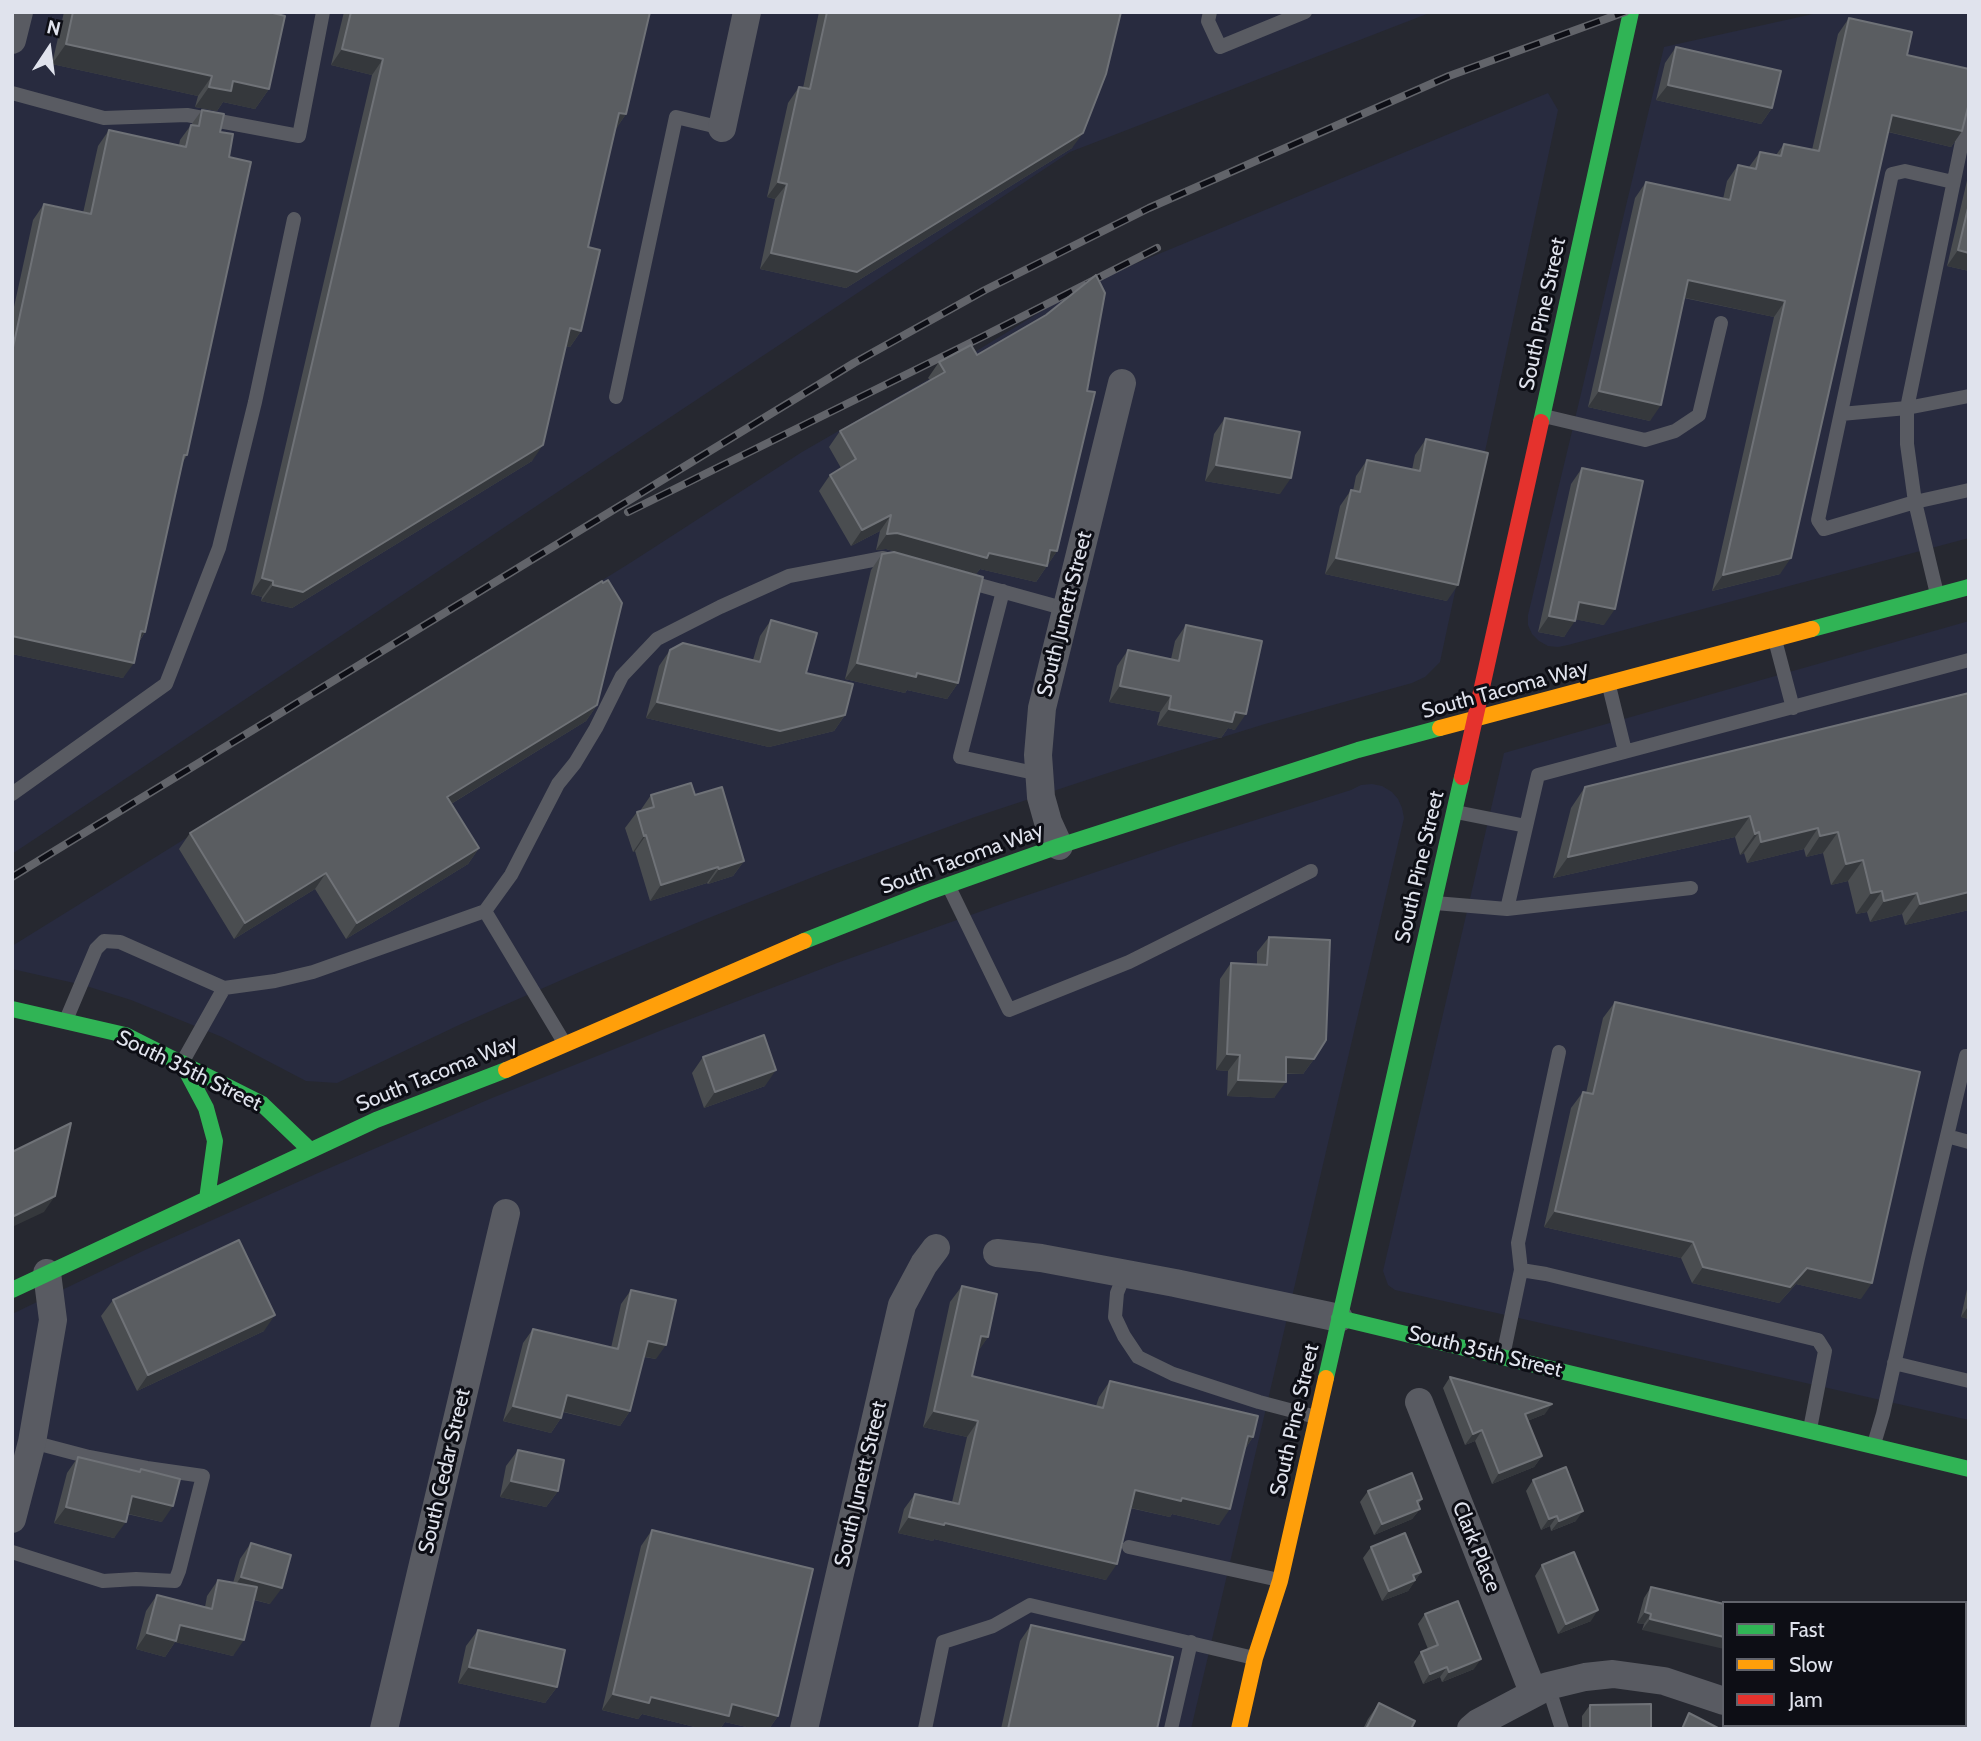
<!DOCTYPE html>
<style>
body{margin:0}
#map{position:relative;width:1981px;height:1741px;overflow:hidden;background:#262830;font-family:Cabin,sans-serif}
canvas{display:block}
.frame{position:absolute;inset:0;border:14px solid #e0e3ed;pointer-events:none}
.legend{position:absolute;left:1722px;top:1601px;width:245px;height:126px;box-sizing:border-box;background:#0d0e15;border:2px solid #61636b;margin:0;padding:9px 12px;list-style:none;font-size:21px;color:#e0e3ed}
.legend li{display:flex;align-items:center;gap:14px;height:35px}
.legend b{width:35px;border:2px solid #61636b}
.north{position:absolute;left:14px;top:14px;width:70px;height:70px;-webkit-text-stroke:5px #0d0e15;paint-order:stroke;rotate:13deg;font-size:19px;font-weight:700;line-height:28px;text-align:center;color:#e0e3ed}
.north::after{content:'';display:block;margin:auto;width:24px;height:32px;background:#e0e3ed;clip-path:polygon(50% 0,100% 100%,50% 72%,0 100%)}
</style>
<div id="map">
<canvas width="1981" height="1741"></canvas>
<div class="frame"></div>
<ul class="legend">
<li><b style="height:9px;background:#30b455"></b>Fast</li>
<li><b style="height:9px;background:#ff9f0a"></b>Slow</li>
<li><b style="height:9px;background:#e5322d"></b>Jam</li>
</ul>
<div class="north">N</div>
</div>
<script>
const c = document.querySelector('canvas').getContext('2d');
c.lineJoin = 'round';
function paint(path, color) { c.fillStyle = color; c.fill(path, 'evenodd'); }
const toPath = rows => new Path2D(rows.map(r => 'M' + r).join(''));
function strokePath(path, color, width, dash) { c.strokeStyle = color; c.lineWidth = width; c.lineCap = dash ? 'butt' : 'round'; c.setLineDash(dash || []); c.stroke(path); }
function label(font, color, halo, rows, align = 'center') {
  c.font = font + ' Cabin,sans-serif'; c.lineWidth = 6; c.setLineDash([]); c.textBaseline = 'middle'; c.strokeStyle = halo; c.fillStyle = color; for (const [text, x, y, turn = 0] of rows) {
    c.save(); c.translate(x, y); c.rotate((+turn || 0) * Math.PI / 180); c.textAlign = isNaN(turn) ? turn : align; if (halo) c.strokeText(text, 0, 0); c.fillText(text, 0, 0); c.restore();
  }
}
const built = toPath([
 [12,12,1432,12,1070,152,12,854],
 [1822,12,1969,12,1969,538,1568,645,1558,647,1548,646,1539,641,1532,634,1528,625,1528,615,1664,47],
 [1548,93,1558,110,1440,662,1425,677,1412,683,1265,724,1120,769,975,817,831,870,706,919,582,971,459,1025,337,1083,306,1081,222,1037,131,1000,83,985,12,969,12,946,630,563,802,452,960,361,1086,284],
 [1969,621,1969,1420,1395,1290,1388,1285,1383,1271,1504,753],
 [1372,784,1382,786,1392,792,1398,799,1402,808,1404,818,1191,1729,12,1729,12,1314,145,1250,318,1173,492,1098,667,1028,837,963,1007,902,1179,844,1351,790,1361,785]
]);
const lane = toPath([
 [1210,12,1208,21,1220,47,1305,12],
 [12,93,104,118,187,115,299,136,323,12],
 [1953,182,1905,171,1892,174,1818,520,1824,529,1915,502,1969,490],
 [616,397,676,117,722,128],
 [1841,414,1907,408,1969,396],
 [1544,416,1645,440,1675,431,1699,415,1721,323],
 [965,581,1066,609],
 [1003,591,960,757,1039,774],
 [1937,594,1915,502,1907,444,1907,408,1969,108],
 [1775,640,1793,708],
 [1609,686,1625,751],
 [12,794,166,684,219,548,255,402,294,219],
 [1456,812,1526,826],
 [949,887,1009,1010,1129,962,1311,871],
 [1435,903,1507,909,1691,888],
 [1507,909,1538,775,1969,660],
 [485,911,565,1044],
 [66,1020,96,949,104,941,120,942,224,988],
 [183,1061,224,988,275,981,313,972,485,911,511,875,558,784,575,763,596,728,622,676,657,639,720,607,789,576,883,558,898,562],
 [1947,1136,1966,1056,1969,1056],
 [1521,1270,1546,1274,1818,1340,1825,1351,1810,1429],
 [1125,1273,1117,1293,1115,1317,1124,1336,1138,1357,1173,1374,1259,1402,1316,1417],
 [1503,1356,1521,1270,1518,1243,1559,1052],
 [1894,1363,1969,1381],
 [1874,1444,1883,1414,1918,1258,1947,1136,1969,1142],
 [1129,1547,1279,1580],
 [12,1552,103,1581,136,1579,175,1581,179,1571,203,1476,147,1468,89,1457,32,1442],
 [1548,1686,1562,1729],
 [925,1729,943,1642,993,1626,1030,1605,1254,1658],
 [1171,1729,1191,1642]
]);
const street = toPath([
 [12,40,19,12],
 [722,128,747,12],
 [1059,846,1048,822,1041,797,1038,755,1042,708,1122,383],
 [997,1253,1041,1258,1175,1283,1339,1318],
 [1419,1402,1533,1692],
 [12,1519,32,1442,53,1320,47,1273],
 [1772,1725,1778,1729],
 [384,1729,506,1213],
 [804,1729,902,1305,924,1264,936,1248],
 [1471,1729,1478,1723,1548,1686,1585,1677,1613,1674,1664,1681,1724,1701]
]);
const fast = toPath([
 [1541,422,1631,12],
 [1812,629,1969,587],
 [804,941,926,893,1059,846,1358,750,1440,728],
 [12,1009,125,1035,262,1104,310,1150],
 [182,1063,206,1108,215,1141,207,1199],
 [12,1290,376,1120,506,1070],
 [1339,1318,1969,1469],
 [1326,1378,1462,777]
]);
const slow = toPath([
 [1440,728,1812,629],
 [506,1070,804,941],
 [1239,1729,1255,1658,1280,1581,1326,1378]
]);
const jam = toPath([
 [1462,777,1541,422]
]);
const rail = toPath([
 [628,512,980,338,1157,248],
 [12,877,854,363,985,290,1149,208,1449,76,1625,12]
]);
const wall = toPath([
 [64,12,269,12,269,89,255,109,223,102,217,111,195,107,198,96,52,64],
 [344,12,650,12,626,114,615,130,588,247,581,331,570,347,566,346,532,461,292,608,261,601,262,597,251,594,372,75,331,65],
 [819,12,1121,12,1072,148,846,288,760,269,775,199,767,197,788,103,799,87,803,88],
 [1849,18,1907,55,1962,131,1951,147,1888,132,1780,574,1712,591,1774,317,1684,298,1650,421,1588,407,1635,198,1646,182,1723,199,1727,181,1738,165,1749,167,1760,152,1776,155,1784,144,1812,150,1838,34],
 [1676,47,1772,108,1761,124,1656,100,1665,63],
 [202,110,220,132,229,157,187,455,183,462,145,632,139,642,123,678,12,654,12,316,33,220,44,204,83,213,98,146,109,130,179,145,180,140],
 [1969,172,1969,271,1947,266],
 [939,362,1057,551,1036,582,980,569,976,574,886,549,876,550,880,531,851,546,819,491,830,475,841,468,829,447,840,431,930,380,928,378],
 [1225,418,1280,494,1205,481,1214,434],
 [1426,439,1447,601,1325,574,1340,506,1351,490,1353,491,1356,476,1367,460,1412,470,1415,455],
 [1582,468,1604,625,1575,619,1564,637,1538,632,1571,484],
 [882,554,958,683,947,699,907,690,905,693,845,679,871,570],
 [771,620,806,673,845,715,834,731,769,747,646,718,659,666,670,650,753,660,760,636],
 [1186,625,1235,730,1228,728,1221,738,1157,725,1160,712,1109,702,1117,666,1128,650,1171,659,1175,641],
 [1969,693,1969,910,1905,925,1902,914,1870,922,1867,912,1856,914,1848,881,1831,885,1823,853,1806,857,1804,849,1747,863,1744,853,1740,855,1735,837,1553,878,1571,808,1585,787],
 [597,705,586,721,451,804,479,848,468,864,346,939,315,889,234,939,179,849,190,833],
 [651,795,695,795,744,861,733,876,708,884,707,883,650,901,635,851,633,852,625,828,637,812,640,811],
 [1269,937,1314,1059,1303,1074,1286,1074,1274,1098,1227,1096,1228,1071,1216,1070,1220,979,1231,963,1257,964,1257,952],
 [1615,1002,1861,1299,1796,1284,1779,1303,1692,1283,1681,1258,1544,1227,1571,1108,1583,1092,1586,1093,1603,1018],
 [703,1057,765,1086,704,1108,692,1073],
 [1969,1280,1969,1319,1961,1317],
 [962,1286,988,1337,977,1352,972,1376,1096,1406,1099,1397,1110,1381,1253,1437,1245,1449,1219,1525,1172,1514,1170,1517,1130,1508,1106,1580,934,1539,933,1541,898,1533,904,1509,915,1494,952,1502,967,1437,923,1427,950,1302],
 [631,1290,656,1359,644,1357,630,1411,620,1426,563,1412,561,1418,551,1433,503,1421,523,1343,533,1329,611,1348,621,1304],
 [113,1300,264,1331,137,1391,101,1316],
 [1450,1377,1545,1414,1527,1421,1542,1456,1534,1467,1492,1484,1475,1441,1465,1445,1443,1388],
 [518,1450,558,1491,546,1507,500,1497,506,1466],
 [78,1457,139,1471,141,1469,162,1522,127,1514,114,1538,54,1523,67,1473],
 [1533,1480,1576,1521,1551,1531,1550,1526,1541,1530,1526,1491],
 [1368,1491,1422,1499,1418,1505,1420,1509,1412,1519,1374,1535,1360,1502],
 [652,1530,778,1716,769,1729,755,1729,725,1722,720,1729,703,1729,642,1714,638,1719,602,1710,641,1546],
 [251,1543,270,1604,254,1600,233,1656,175,1642,165,1657,136,1649,146,1611,157,1595,205,1607,207,1596,218,1580,233,1583,240,1559],
 [1371,1547,1421,1572,1408,1591,1382,1601,1363,1558],
 [1542,1565,1591,1621,1558,1634,1535,1576],
 [1651,1587,1724,1604,1642,1630,1644,1624,1637,1623,1644,1598],
 [1425,1614,1474,1669,1442,1682,1440,1677,1423,1684,1414,1662,1421,1652,1428,1649,1418,1624],
 [1031,1625,1157,1729,1001,1729,1020,1641],
 [478,1630,557,1687,545,1703,458,1683,466,1646],
 [1379,1703,1411,1729,1363,1729,1368,1719],
 [1590,1705,1651,1729,1582,1729,1582,1716]
]);
const shadedWall = toPath([
 [66,44,212,76,198,96,52,64],
 [342,49,383,59,372,75,331,65],
 [233,81,269,89,255,109,223,102,217,111,195,107,209,87],
 [1668,85,1772,108,1761,124,1656,100],
 [619,113,626,114,615,130],
 [1892,115,1962,131,1951,147,1881,130],
 [1083,133,1072,148,846,288,760,269,771,253],
 [778,182,787,184,775,199,767,197],
 [1958,250,1969,253,1969,271,1947,266],
 [1688,280,1785,301,1774,317,1677,296],
 [570,328,581,331,570,347,559,344],
 [1599,391,1661,405,1650,421,1588,407],
 [543,445,532,461,292,608,261,601,273,585],
 [1216,465,1291,478,1280,494,1205,481],
 [891,515,880,531,851,546,862,530],
 [897,533,989,553,1050,550,1057,551,1036,582,980,569,976,574,886,549,876,550,887,534],
 [1336,558,1458,585,1447,601,1325,574],
 [1791,558,1780,574,1712,591,1723,575],
 [262,578,273,581,262,597,251,594],
 [1579,602,1615,609,1604,625,1568,618],
 [1549,616,1575,621,1564,637,1538,632],
 [141,631,145,632,134,648],
 [12,636,134,663,123,678,12,654],
 [857,663,917,673,958,683,947,699,907,690,905,693,845,679],
 [1120,686,1171,696,1160,712,1109,702],
 [657,702,845,715,834,731,769,747,646,718],
 [597,705,586,721,436,813,447,797],
 [1169,709,1235,712,1246,714,1235,730,1228,728,1221,738,1157,725],
 [1750,816,1735,837,1553,878,1568,857],
 [1818,828,1804,849,1747,863,1761,842],
 [1759,832,1744,853,1740,855,1755,834],
 [1838,832,1823,853,1806,857,1820,836],
 [646,835,635,851,633,852,644,836],
 [479,848,468,864,346,939,357,923],
 [1863,860,1848,881,1831,885,1846,864],
 [744,861,733,876,708,884,719,869],
 [718,867,707,883,650,901,661,885],
 [326,873,315,889,234,939,245,923],
 [1882,891,1867,912,1856,914,1871,893],
 [1969,892,1969,910,1905,925,1920,904],
 [1917,893,1902,914,1870,922,1884,901],
 [1227,1054,1240,1055,1228,1071,1216,1070],
 [1286,1057,1314,1059,1303,1074,1275,1073],
 [776,1070,765,1086,704,1108,715,1092],
 [1238,1080,1286,1082,1274,1098,1227,1096],
 [55,1196,44,1212,12,1227,12,1217],
 [1555,1211,1693,1242,1681,1258,1544,1227],
 [1703,1267,1807,1268,1872,1283,1861,1299,1796,1284,1779,1303,1692,1283],
 [1969,1305,1969,1319,1961,1317],
 [275,1315,264,1331,137,1391,148,1375],
 [981,1336,988,1337,977,1353],
 [648,1341,666,1345,656,1359,637,1355],
 [567,1395,630,1411,620,1426,557,1410],
 [1552,1404,1545,1414,1517,1425,1525,1414],
 [513,1406,561,1418,551,1433,503,1421],
 [934,1411,978,1421,967,1437,923,1427],
 [1482,1430,1475,1441,1465,1445,1473,1434],
 [1248,1436,1253,1437,1242,1453],
 [1542,1456,1534,1467,1492,1484,1499,1473],
 [511,1481,558,1491,546,1507,500,1497],
 [1135,1490,1182,1498,1230,1509,1219,1525,1172,1514,1170,1517,1123,1506],
 [132,1496,173,1506,162,1522,121,1512],
 [66,1507,126,1522,114,1538,54,1523],
 [1420,1509,1412,1519,1374,1535,1382,1524],
 [1583,1511,1576,1521,1551,1531,1559,1521],
 [1557,1516,1550,1526,1541,1530,1549,1519],
 [909,1517,945,1523,1117,1564,1106,1580,934,1539,933,1541,898,1533],
 [1421,1572,1408,1591,1382,1601,1389,1591,1413,1575],
 [241,1577,282,1588,270,1604,230,1593],
 [1598,1610,1591,1621,1558,1634,1566,1624],
 [1645,1612,1651,1614,1644,1624,1637,1623],
 [1650,1619,1724,1637,1724,1649,1642,1630],
 [180,1625,244,1640,233,1656,175,1642,165,1657,136,1649,147,1633],
 [1481,1659,1474,1669,1442,1682,1449,1672],
 [469,1667,557,1687,545,1703,458,1683],
 [1447,1667,1440,1677,1423,1684,1430,1674],
 [613,1694,732,1704,778,1716,769,1729,755,1729,725,1722,720,1729,703,1729,642,1714,638,1719,602,1710]
]);
const building = toPath([
 [73,12,269,12,285,16,269,89,233,81,231,91,209,87,212,76,66,44,73,12],
 [351,12,650,12,626,114,619,113,588,247,600,250,581,331,570,328,543,445,303,592,273,585,273,581,262,578,383,59,342,49,351,12],
 [827,12,1121,12,1106,74,1083,133,857,272,771,253,787,184,778,182,799,87,810,89,827,12],
 [1849,18,1912,32,1907,55,1969,69,1969,103,1962,131,1892,115,1791,558,1723,575,1785,301,1688,280,1661,405,1599,391,1646,182,1730,200,1738,165,1756,169,1760,152,1781,156,1784,144,1819,151,1849,18],
 [1676,47,1781,71,1772,108,1668,85,1676,47],
 [202,110,224,114,220,132,233,134,229,157,251,162,187,455,184,455,145,632,141,631,134,663,12,636,12,352,44,204,91,214,109,130,186,147,191,125,199,126,202,110],
 [1969,204,1969,253,1958,250,1969,204],
 [1096,275,1105,293,1087,391,1095,392,1057,551,1050,550,1047,566,989,553,987,558,897,533,887,534,891,515,862,530,830,475,856,459,840,431,945,372,939,362,971,345,977,355,1046,315,1096,275],
 [1225,418,1300,432,1291,478,1216,465,1225,418],
 [1426,439,1488,453,1458,585,1336,558,1351,490,1360,492,1367,460,1420,471,1426,439],
 [1582,468,1643,481,1615,609,1579,602,1575,621,1549,616,1582,468],
 [894,552,983,577,958,683,917,673,916,677,857,663,882,554,894,552],
 [608,580,622,603,597,705,447,797,479,848,357,923,326,873,245,923,190,833,602,581,603,583,608,580],
 [771,620,817,633,806,673,853,684,845,715,780,731,657,702,670,650,683,643,760,662,771,620],
 [1186,625,1262,641,1246,714,1235,712,1232,722,1169,709,1171,696,1120,686,1128,650,1179,661,1186,625],
 [1969,693,1969,892,1920,904,1917,893,1884,901,1882,891,1871,893,1863,860,1846,864,1838,832,1820,836,1818,828,1761,842,1759,832,1755,834,1750,816,1568,857,1585,787,1969,693],
 [691,783,695,795,722,787,744,861,719,869,718,867,661,885,646,835,644,836,637,812,654,807,651,795,691,783],
 [1269,937,1330,940,1326,1040,1314,1059,1286,1057,1286,1082,1238,1080,1240,1055,1227,1054,1231,963,1267,965,1269,937],
 [1615,1002,1920,1072,1872,1283,1807,1268,1790,1287,1703,1267,1693,1242,1555,1211,1583,1092,1593,1094,1615,1002],
 [764,1035,776,1070,715,1092,703,1057,764,1035],
 [71,1123,55,1196,12,1217,12,1152,71,1123],
 [239,1240,275,1315,148,1375,113,1300,239,1240],
 [962,1286,997,1294,988,1337,981,1336,972,1376,1103,1408,1110,1381,1258,1416,1253,1437,1248,1436,1230,1509,1182,1498,1181,1501,1135,1490,1117,1564,945,1523,944,1525,909,1517,915,1494,959,1504,978,1421,934,1411,962,1286],
 [631,1290,676,1300,666,1345,648,1341,630,1411,567,1395,561,1418,513,1406,533,1329,618,1349,631,1290],
 [1450,1377,1552,1404,1525,1414,1542,1456,1499,1473,1482,1430,1473,1434,1450,1377],
 [518,1450,564,1460,558,1491,511,1481,518,1450],
 [78,1457,140,1472,141,1469,180,1479,173,1506,132,1496,126,1522,66,1507,78,1457],
 [1566,1467,1583,1511,1559,1521,1557,1516,1549,1519,1533,1480,1566,1467],
 [1412,1473,1422,1499,1417,1501,1420,1509,1382,1524,1368,1491,1412,1473],
 [652,1530,813,1569,778,1716,732,1704,729,1716,651,1697,649,1703,613,1694,652,1530],
 [1405,1533,1421,1572,1413,1575,1415,1580,1389,1591,1371,1547,1405,1533],
 [251,1543,291,1555,282,1588,241,1577,251,1543],
 [1574,1552,1598,1610,1566,1624,1542,1565,1574,1552],
 [218,1580,257,1587,244,1640,180,1625,176,1641,147,1633,157,1595,212,1609,218,1580],
 [1651,1587,1724,1604,1724,1637,1650,1619,1651,1614,1645,1612,1651,1587],
 [1458,1601,1481,1659,1449,1672,1447,1667,1430,1674,1421,1652,1438,1645,1425,1614,1458,1601],
 [1031,1625,1173,1657,1157,1729,1008,1729,1031,1625],
 [478,1630,565,1650,557,1687,469,1667,478,1630],
 [1379,1703,1415,1721,1411,1729,1366,1729,1379,1703],
 [1651,1704,1651,1729,1590,1729,1590,1705,1651,1704],
 [1689,1713,1720,1729,1682,1729,1689,1713]
]);
const streetNames = [
 ["South Pine Street",1543,314,-78],
 ["South Junett Street",1065,614,-76],
 ["South Tacoma Way",1505,690,-15],
 ["South Tacoma Way",962,859,-20],
 ["South Pine Street",1420,867,-77],
 ["South 35th Street",189,1071,26],
 ["South Tacoma Way",437,1074,-22],
 ["South 35th Street",1485,1352,14],
 ["South Pine Street",1295,1420,-77],
 ["South Cedar Street",445,1471,-77],
 ["South Junett Street",861,1484,-77],
 ["Clark Place",1476,1547,68]
];
paint(built, '#282b3f');
strokePath(lane, '#595b62', 14);
strokePath(street, '#595b62', 28);
strokePath(fast, '#30b455', 16);
strokePath(slow, '#ff9f0a', 16);
strokePath(jam, '#e5322d', 16);
strokePath(rail, '#62646a', 8);
strokePath(rail, '#0d0e15', 5, [16]);
paint(wall, '#4a4d50');
paint(shadedWall, '#35383c');
paint(building, '#5a5d61');
strokePath(building, '#6f7277', 2);
label('21px', '#e0e3ed', '#0d0e15', streetNames);
</script>
